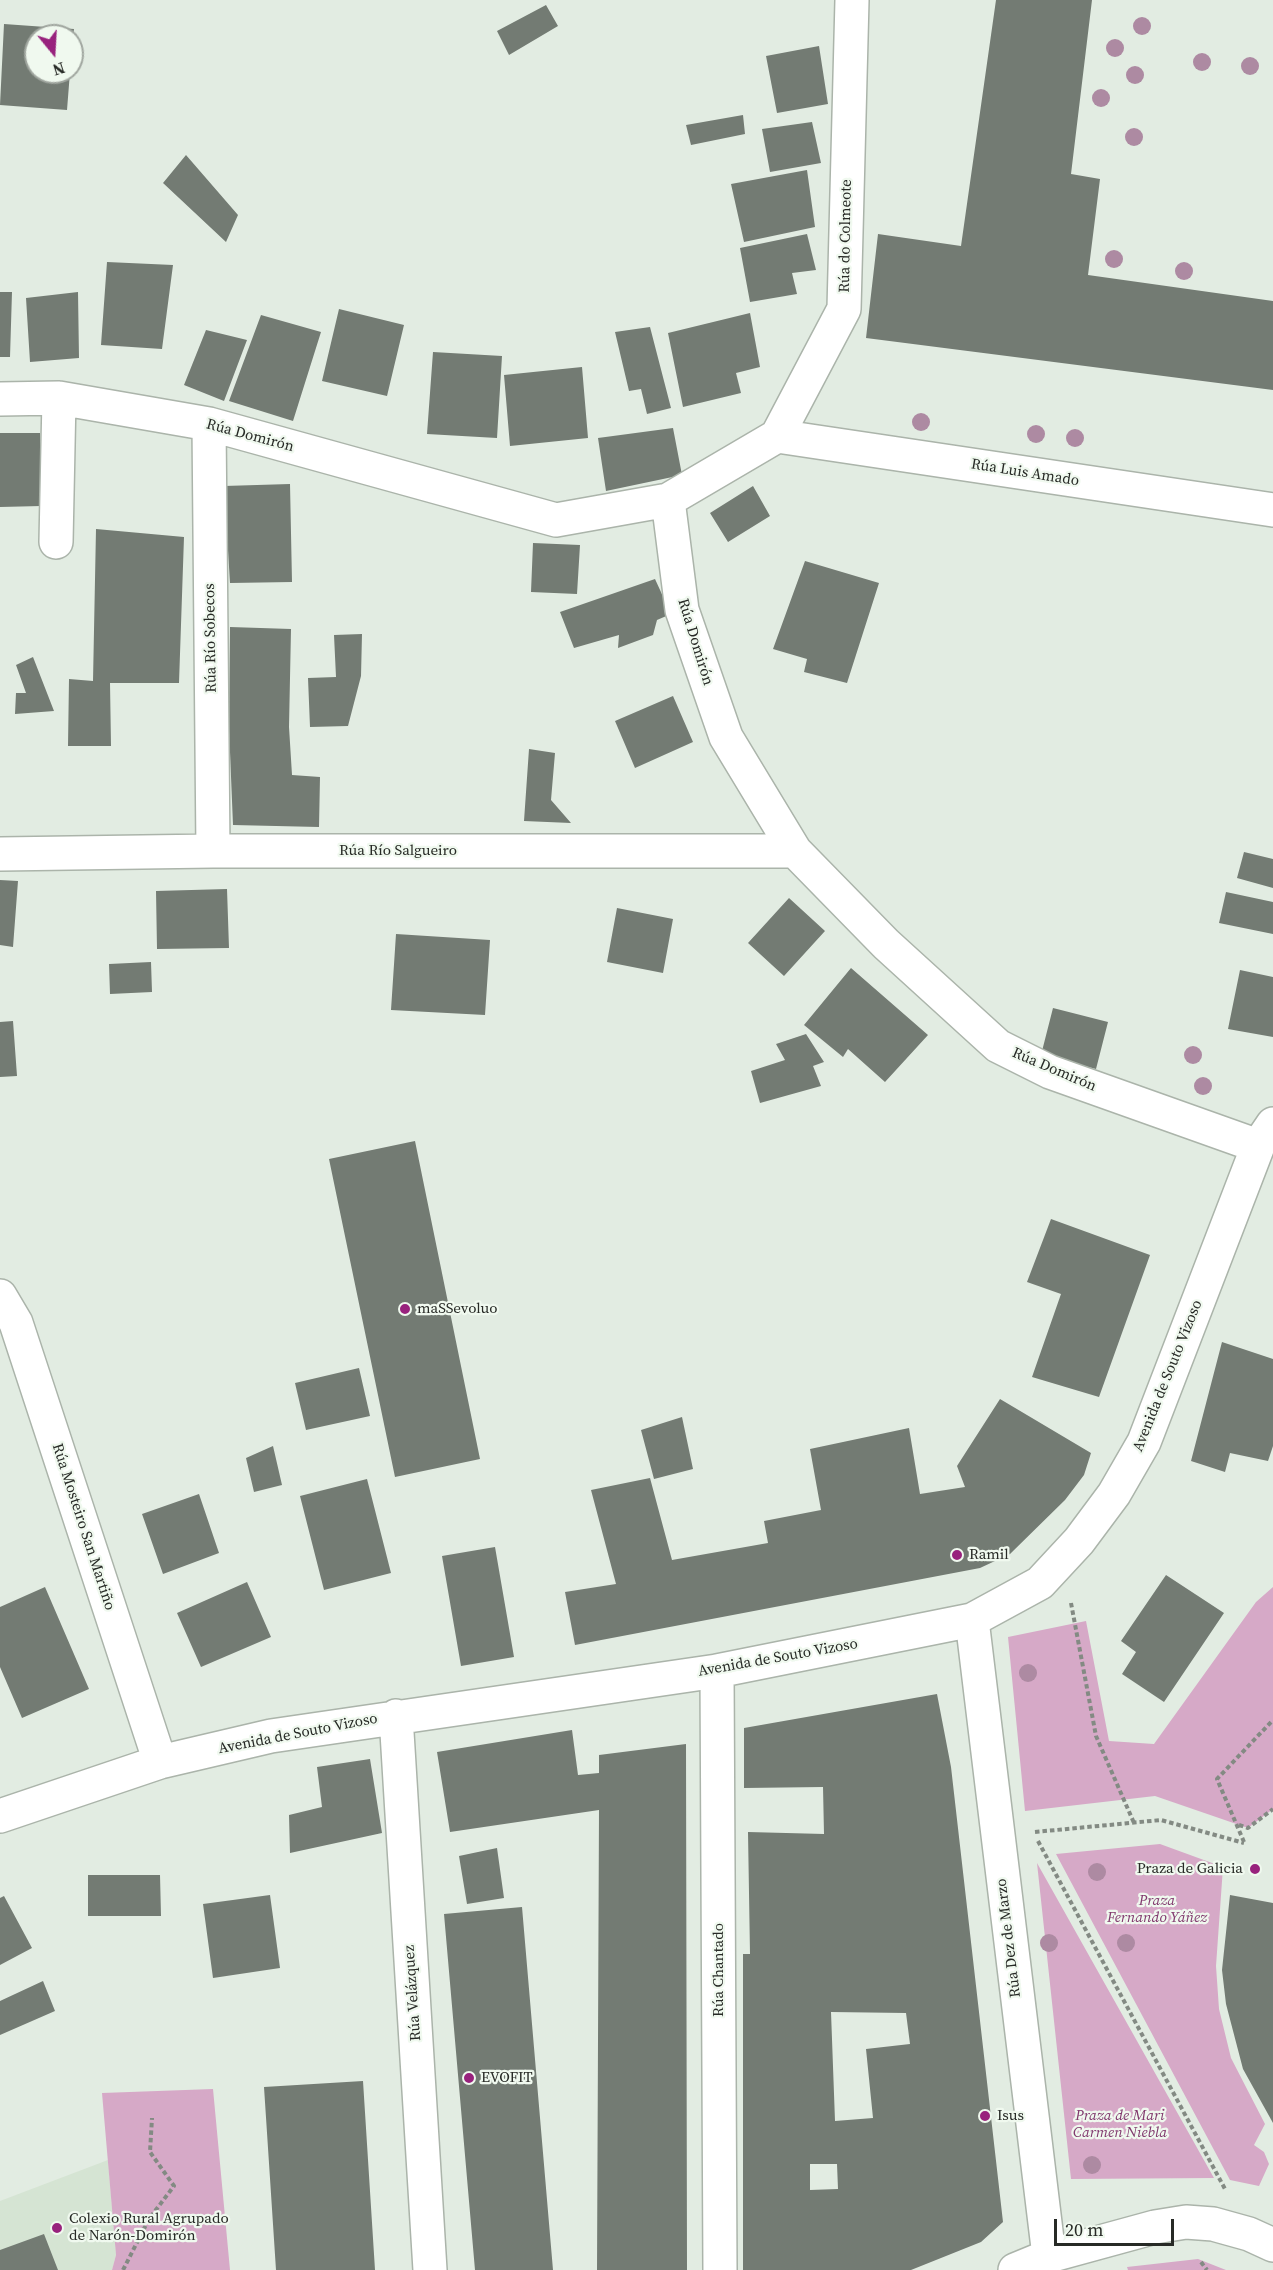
<!DOCTYPE html>
<meta charset="utf-8">
<style>
body{margin:0}
#map{position:relative;width:1273px;height:2270px;overflow:hidden;background:#e2ece2;font-family:"Source Serif 4",serif}
canvas{display:block}
.north{position:absolute;left:24px;top:24px;width:60px;height:60px;box-sizing:border-box;background:#f0f9ef;border:2px solid #a0a69f;border-radius:50%;rotate:162deg;font-size:16px;font-weight:700;line-height:24px;text-align:center;color:#272a26}
.north::after{content:'';display:block;margin:auto;width:21px;height:27px;background:#98227d;clip-path:polygon(50% 0,100% 100%,50% 72%,0 100%)}
.scale{position:absolute;left:1054px;top:2219px;width:120px;height:27px;box-sizing:border-box;border:3px solid #272a26;border-top:0;padding-left:8px;font-size:18px;line-height:21px;white-space:nowrap;color:#272a26;-webkit-text-stroke:4px #f0f9ef;paint-order:stroke}
</style>
<div id="map">
<canvas width="1273" height="2270"></canvas>
<div class="north">N</div>
<div class="scale">20 m</div>
</div>
<script>
const c = document.querySelector('canvas').getContext('2d');
c.lineJoin = 'round';
function paint(path, color) { c.fillStyle = color; c.fill(path, 'evenodd'); }
const toPath = rows => new Path2D(rows.map(r => 'M' + r).join(''));
function strokePath(path, color, width, dash) { c.strokeStyle = color; c.lineWidth = width; c.lineCap = dash ? 'butt' : 'round'; c.setLineDash(dash || []); c.stroke(path); }
function label(font, color, halo, rows, align = 'center') {
  c.font = font + ' "Source Serif 4",serif'; c.lineWidth = 4.5; c.setLineDash([]); c.textBaseline = 'middle'; c.strokeStyle = halo; c.fillStyle = color; for (const [text, x, y, turn = 0] of rows) {
    c.save(); c.translate(x, y); c.rotate((+turn || 0) * Math.PI / 180); c.textAlign = isNaN(turn) ? turn : align; if (halo) c.strokeText(text, 0, 0); c.fillText(text, 0, 0); c.restore();
  }
}
const built = toPath([
 [108,2160,116,2255,112,2270,0,2270,0,2201]
]);
const green = toPath([
 [1273,1587,1273,1809,1248,1828,1155,1796,1025,1811,1008,1637,1086,1621,1109,1741,1154,1744,1256,1602],
 [1160,1844,1223,1867,1216,1966,1219,2009,1231,2058,1265,2124,1254,2145,1264,2152,1269,2164,1259,2186,1230,2180,1056,1854],
 [1037,1863,1214,2178,1071,2179],
 [213,2089,230,2270,112,2270,116,2255,102,2093],
 [1198,2259,1226,2270,1128,2270,1127,2267]
]);
const building = toPath([
 [996,0,1092,0,1071,174,1100,179,1088,275,1273,301,1273,390,866,338,878,234,961,246],
 [546,5,558,26,509,55,497,31],
 [4,24,74,29,73,36,36,36,36,72,70,72,67,110,0,105],
 [819,46,828,104,777,113,766,56],
 [743,115,745,134,691,145,686,125],
 [812,122,821,163,770,172,762,129],
 [186,155,238,215,226,242,163,183],
 [807,170,815,227,744,242,731,184],
 [807,234,816,270,792,273,797,294,750,302,740,248],
 [107,262,173,265,162,349,101,345],
 [0,292,12,292,10,357,0,357],
 [78,292,79,358,30,362,26,298],
 [339,309,404,325,387,396,322,381],
 [750,313,760,367,736,373,741,393,683,407,668,333],
 [261,315,321,332,293,421,229,401],
 [650,327,671,408,647,414,641,389,629,391,615,332],
 [206,330,247,340,224,401,184,385],
 [433,352,502,356,497,438,427,434],
 [582,367,588,438,510,446,504,375],
 [673,428,682,475,606,491,598,438],
 [0,433,40,433,41,506,0,507],
 [290,484,292,582,230,583,224,486],
 [753,486,770,516,728,542,710,513],
 [96,529,184,537,179,683,110,683,111,746,68,746,69,679,93,681],
 [533,543,580,545,577,594,531,592],
 [805,561,879,583,847,683,804,672,807,659,773,649],
 [655,579,671,614,657,620,653,635,618,648,619,635,574,648,560,612],
 [230,627,291,629,289,727,292,775,320,777,319,827,233,825,229,728],
 [362,634,361,676,348,726,310,727,308,678,336,677,334,635],
 [33,657,54,711,15,714,16,693,26,693,16,665],
 [673,696,693,742,635,768,615,721],
 [529,749,555,753,551,800,571,823,524,821],
 [1244,852,1273,859,1273,888,1237,878],
 [0,880,18,881,13,947,0,945],
 [227,889,229,948,157,949,156,891],
 [1226,892,1273,902,1273,934,1219,923],
 [789,898,825,931,784,976,748,943],
 [617,908,673,919,663,973,607,962],
 [396,934,490,940,485,1015,391,1010],
 [151,962,152,992,110,994,109,964],
 [851,968,928,1035,885,1082,848,1049,843,1057,804,1025],
 [1240,970,1273,977,1273,1037,1228,1029],
 [1053,1008,1108,1022,1096,1069,1041,1055],
 [13,1021,17,1076,0,1077,0,1022],
 [806,1034,824,1062,813,1066,821,1086,760,1103,751,1071,785,1060,776,1044],
 [415,1141,480,1459,395,1477,329,1159],
 [1051,1219,1150,1255,1099,1397,1032,1377,1061,1294,1027,1282],
 [1222,1342,1273,1359,1273,1446,1268,1461,1230,1453,1225,1472,1191,1461],
 [359,1368,370,1416,306,1430,295,1383],
 [1000,1399,1091,1453,1084,1475,1065,1500,1010,1554,980,1568,575,1645,565,1592,616,1584,591,1490,650,1478,672,1560,768,1543,764,1521,821,1510,810,1449,909,1428,920,1494,965,1487,957,1466],
 [682,1417,693,1469,654,1479,641,1430],
 [273,1446,282,1485,254,1492,246,1458],
 [367,1479,391,1573,324,1590,300,1496],
 [199,1494,219,1553,163,1574,142,1514],
 [495,1547,514,1657,461,1666,442,1556],
 [1166,1575,1224,1613,1164,1702,1122,1674,1136,1652,1121,1641],
 [247,1582,271,1637,201,1667,177,1613],
 [45,1587,89,1689,22,1718,0,1667,0,1607],
 [937,1694,951,1767,1003,2222,981,2242,911,2270,743,2270,743,1954,750,1954,748,1832,824,1834,823,1787,744,1788,744,1728],
 [831,2012,906,2013,910,2044,866,2049,873,2118,835,2121],
 [810,2164,837,2164,838,2189,810,2190],
 [572,1730,578,1775,599,1773,599,1755,686,1744,687,2270,597,2270,599,1810,450,1832,437,1752],
 [370,1759,382,1833,290,1853,289,1815,322,1807,317,1767],
 [497,1848,504,1898,467,1904,459,1856],
 [88,1875,160,1875,161,1916,88,1916],
 [270,1895,280,1968,213,1978,203,1904],
 [1230,1895,1273,1903,1273,2123,1243,2069,1226,2004,1222,1970],
 [4,1896,32,1948,0,1965,0,1898],
 [522,1907,553,2270,475,2270,444,1914],
 [43,1981,55,2011,0,2035,0,2001],
 [363,2081,375,2270,276,2270,264,2087],
 [44,2234,58,2270,0,2270,0,2250]
]);
const path = toPath([
 [1071,1603,1096,1736,1134,1823],
 [1239,1825,1248,1828,1273,1809],
 [1035,1832,1161,1820,1244,1843],
 [1038,1841,1225,2189],
 [1244,1842,1217,1779,1273,1720],
 [1201,2262,1207,2270],
 [123,2270,149,2219,174,2186,150,2152,152,2118]
]);
const minor = toPath([
 [0,399,59,398,209,424,556,520,668,500,777,436,844,309,852,0],
 [209,424,213,851],
 [777,436,1273,510],
 [668,500,682,610,726,737,795,851,886,944,998,1046,1050,1072,1258,1146],
 [56,542,59,398],
 [0,854,213,851,795,851],
 [0,1296,16,1323,160,1762],
 [972,1620,1049,2256],
 [717,1671,720,2270],
 [396,1716,430,2270],
 [0,1816,160,1762,271,1736,717,1671,972,1620,1040,1583,1079,1541,1114,1494,1144,1442,1258,1146,1273,1124],
 [1015,2270,1049,2256,1155,2227,1186,2222,1213,2224,1249,2234,1273,2245]
]);
const trees = [
 [1142,26],
 [1115,48],
 [1202,62],
 [1250,66],
 [1135,75],
 [1101,98],
 [1134,137],
 [1114,259],
 [1184,271],
 [921,422],
 [1036,434],
 [1075,438],
 [1193,1055],
 [1203,1086],
 [1028,1673],
 [1097,1872],
 [1049,1943],
 [1126,1943],
 [1092,2165]
];
const markers = [
 [405,1309,6,"#98227d"],
 [957,1555,6,"#98227d"],
 [1255,1869,6,"#98227d"],
 [469,2078,6,"#98227d"],
 [985,2116,6,"#98227d"],
 [57,2228,6,"#98227d"]
];
const streetNames = [
 ["Rúa do Colmeote",846,236,-89],
 ["Rúa Domirón",250,436,15],
 ["Rúa Luis Amado",1025,473,9],
 ["Rúa Río Sobecos",211,638,-91],
 ["Rúa Domirón",695,642,73],
 ["Rúa Río Salgueiro",398,851],
 ["Rúa Domirón",1054,1070,23],
 ["Avenida de Souto Vizoso",1168,1376,-68],
 ["Rúa Mosteiro San Martiño",83,1527,72],
 ["Avenida de Souto Vizoso",778,1658,-10],
 ["Avenida de Souto Vizoso",298,1734,-11],
 ["Rúa Dez de Marzo",1009,1938,-97],
 ["Rúa Chantado",719,1970,-90],
 ["Rúa Velázquez",413,1993,-94]
];
const poiNames = [
 ["maSSevoluo",417,1309],
 ["Ramil",969,1555],
 ["Praza de Galicia",1243,1869,"right"],
 ["EVOFIT",481,2078],
 ["Isus",997,2116],
 ["Colexio Rural Agrupado",69,2219],
 ["de Narón-Domirón",69,2236]
];
const parkNames = [
 ["Praza",1157,1901],
 ["Fernando Yáñez",1157,1918],
 ["Praza de Mari",1120,2116],
 ["Carmen Niebla",1120,2133]
];
paint(built, '#d5e4d3');
paint(green, '#d6a9c7');
paint(building, '#737b73');
strokePath(minor, '#abb4aa', 36);
strokePath(path, '#838a83', 4, [4.5, 3]);
strokePath(minor, '#fff', 33);
c.fillStyle = '#ad8aa2';
for (const [x, y] of trees) { c.beginPath(); c.arc(x, y, 9, 0, 2 * Math.PI); c.fill(); }
for (const [x, y, r, color] of markers) { const dot = new Path2D(); dot.arc(x, y, r, 0, 2 * Math.PI); c.fillStyle = color; c.fill(dot); strokePath(dot, '#f0f9ef', 2); }
label('15px', '#272a26', '#f0f9ef', streetNames);
label('15px', '#272a26', '#f0f9ef', poiNames, 'left');
label('italic 15px', '#81396e', '#f0f9ef', parkNames);
</script>
